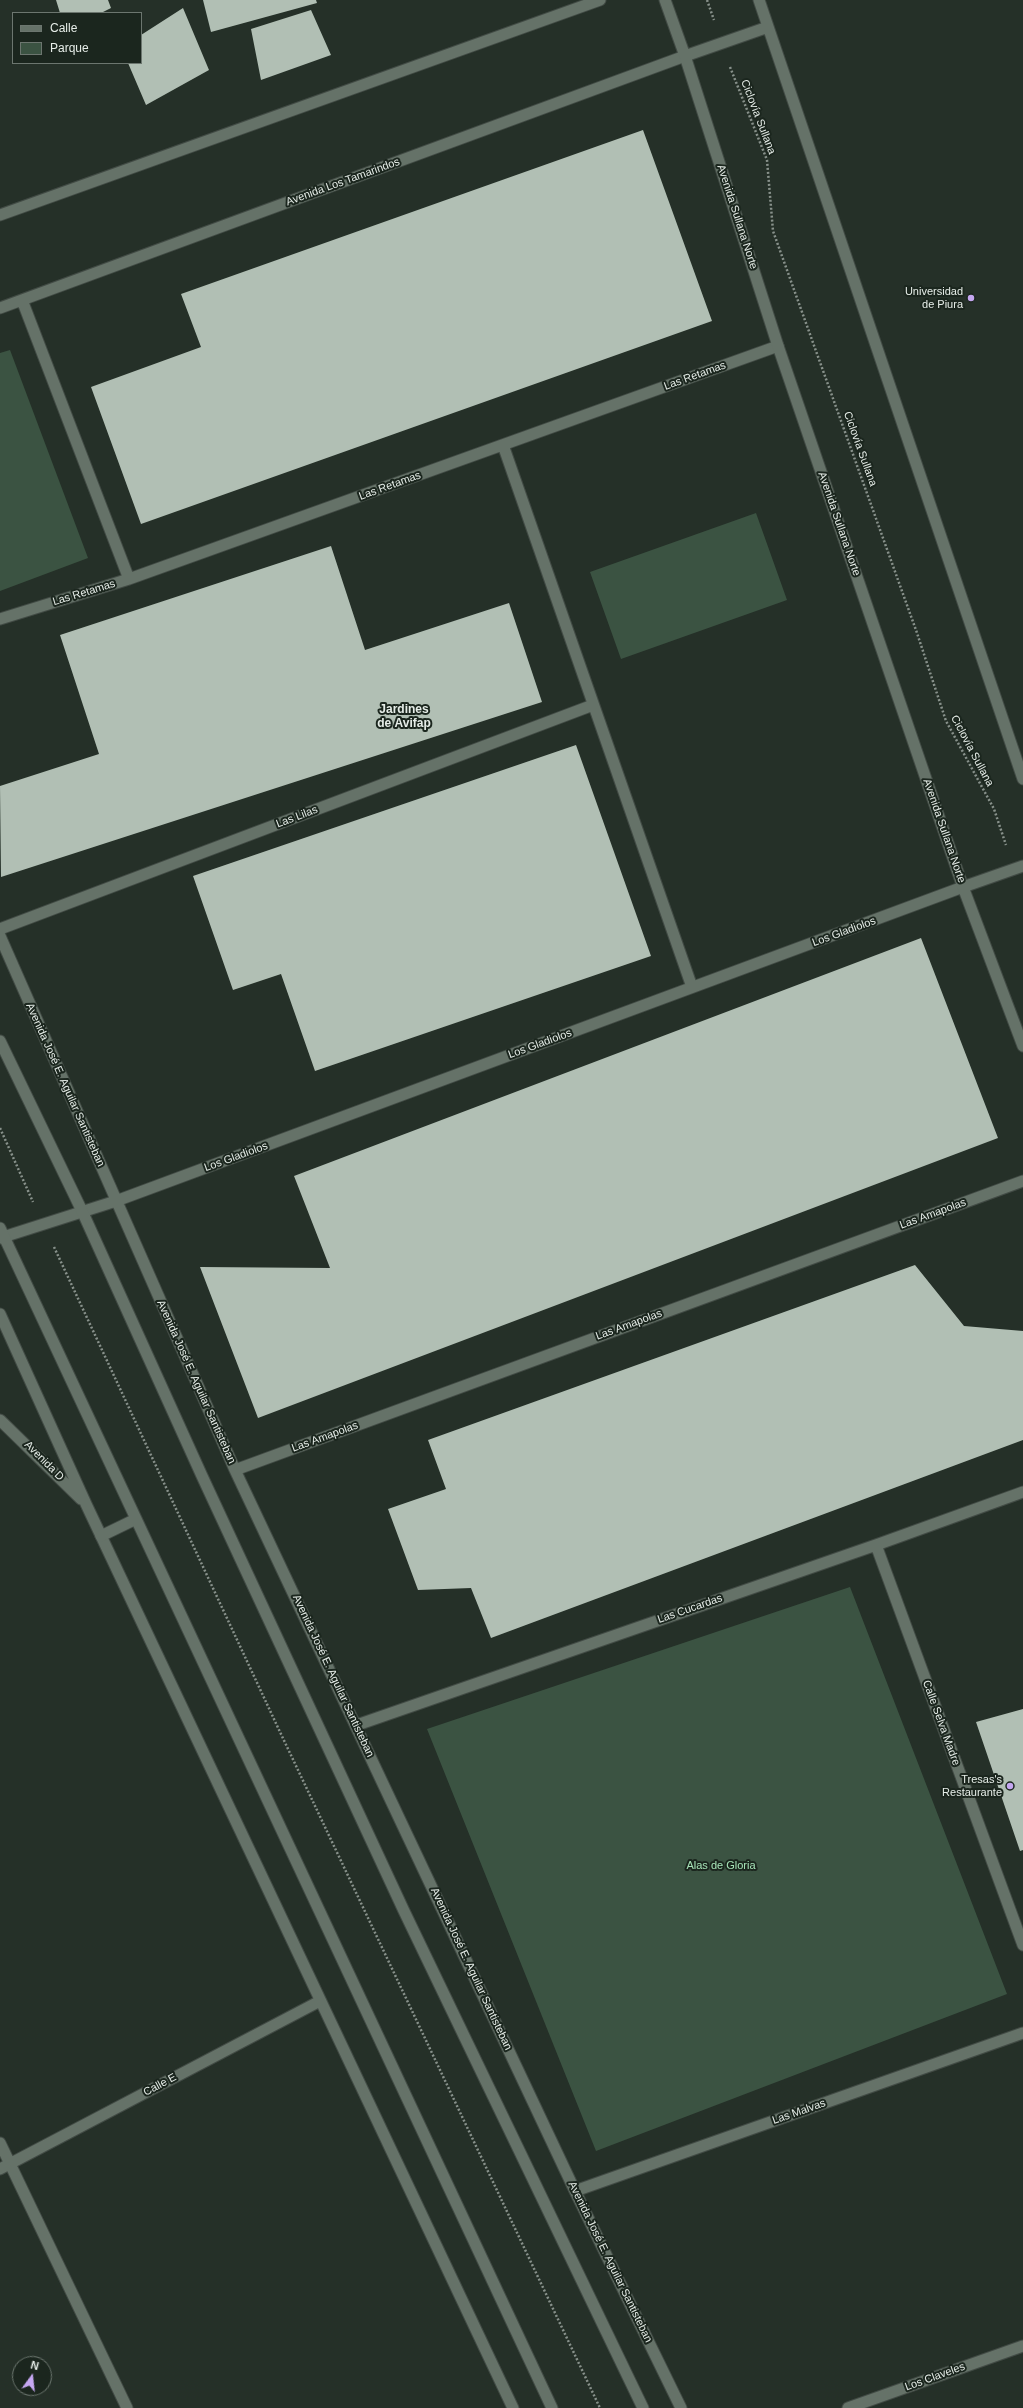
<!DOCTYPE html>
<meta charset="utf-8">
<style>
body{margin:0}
#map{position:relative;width:1023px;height:2408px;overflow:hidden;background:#253028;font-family:Arial,sans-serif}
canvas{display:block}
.legend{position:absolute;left:12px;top:12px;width:130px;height:52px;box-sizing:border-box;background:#1b261e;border:1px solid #6c766f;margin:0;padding:5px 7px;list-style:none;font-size:12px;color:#e6ede8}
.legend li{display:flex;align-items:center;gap:8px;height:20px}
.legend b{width:20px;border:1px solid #6c766f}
.north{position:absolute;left:12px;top:2356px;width:40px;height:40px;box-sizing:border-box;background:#1b261e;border:1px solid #6c766f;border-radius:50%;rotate:15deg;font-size:11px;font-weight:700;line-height:16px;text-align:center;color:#e6ede8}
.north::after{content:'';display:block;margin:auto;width:14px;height:18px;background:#c5a7f1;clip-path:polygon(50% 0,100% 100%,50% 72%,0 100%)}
</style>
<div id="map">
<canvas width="1023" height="2408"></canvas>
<ul class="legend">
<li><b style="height:5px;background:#657268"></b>Calle</li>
<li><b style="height:11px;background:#3b5342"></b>Parque</li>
</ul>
<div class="north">N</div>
</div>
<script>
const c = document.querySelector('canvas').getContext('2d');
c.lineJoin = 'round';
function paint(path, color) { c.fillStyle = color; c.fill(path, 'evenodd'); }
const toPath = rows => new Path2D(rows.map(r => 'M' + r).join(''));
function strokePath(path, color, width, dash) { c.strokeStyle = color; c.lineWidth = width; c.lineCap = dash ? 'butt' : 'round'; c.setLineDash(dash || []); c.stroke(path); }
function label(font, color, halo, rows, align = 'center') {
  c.font = font + ' Arial,sans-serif'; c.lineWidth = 4; c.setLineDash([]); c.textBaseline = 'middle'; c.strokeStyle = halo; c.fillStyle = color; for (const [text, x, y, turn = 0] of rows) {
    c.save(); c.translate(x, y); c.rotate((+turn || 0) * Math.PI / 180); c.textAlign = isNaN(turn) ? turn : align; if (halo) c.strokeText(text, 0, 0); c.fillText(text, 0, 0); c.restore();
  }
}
const green = toPath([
 [10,350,88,558,0,591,0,353],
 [756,513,787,600,621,659,590,572],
 [850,1587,1007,1994,596,2151,427,1729]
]);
const building = toPath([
 [56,0,108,0,111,8,101,13,60,13],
 [203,0,316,0,317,3,211,32],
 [183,8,209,70,146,105,128,63,141,63,141,35],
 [311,10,331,55,261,80,251,29],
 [643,130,712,321,141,524,91,387,201,347,181,294],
 [331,546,365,650,509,603,542,702,1,877,0,786,99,754,60,635],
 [576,745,651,956,315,1071,281,974,233,990,193,876],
 [921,938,998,1138,258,1418,200,1267,330,1268,294,1176],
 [915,1265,964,1326,1023,1331,1023,1440,491,1638,471,1588,418,1590,388,1509,446,1489,428,1440],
 [1023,1709,1023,1850,1020,1851,976,1722]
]);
const path = toPath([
 [707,0,714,20],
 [730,67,767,160,773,231,917,633,946,721,994,809,1006,845],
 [0,1128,33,1202],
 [54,1247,280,1732,600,2408]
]);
const minor = toPath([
 [0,215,600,0],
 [22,300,129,579],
 [0,308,685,56],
 [503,445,692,987],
 [0,619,129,579,778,346],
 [0,929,593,705],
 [0,936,235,1470,575,2191,681,2408],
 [0,1238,116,1201,963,887],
 [0,1314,86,1504,513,2408],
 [0,1420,81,1499],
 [235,1470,1023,1181],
 [876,1545,1023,1945],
 [357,1725,876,1545,1023,1492],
 [0,2143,127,2408],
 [0,2169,320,2001],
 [575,2191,1023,2033],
 [848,2408,1023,2346]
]);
const secondary = toPath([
 [665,0,685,56,778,346,963,887,1023,1046],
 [759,0,1023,779],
 [685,56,768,27],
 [963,887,1023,866],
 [0,1041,83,1213,202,1476,404,1911,643,2408],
 [0,1228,552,2408],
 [101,1536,136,1519]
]);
const markers = [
 [971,298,4,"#c5a7f1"],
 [1010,1786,4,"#c5a7f1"]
];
const streetNames = [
 ["Ciclovía Sullana",758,117,69],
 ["Avenida Los Tamarindos",343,182,-20],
 ["Avenida Sullana Norte",737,217,72],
 ["Las Retamas",695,376,-20],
 ["Ciclovía Sullana",860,449,70],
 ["Las Retamas",390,486,-20],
 ["Avenida Sullana Norte",839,524,71],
 ["Las Retamas",84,593,-17],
 ["Ciclovía Sullana",972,751,62],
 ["Las Lilas",297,817,-21],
 ["Avenida Sullana Norte",944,831,71],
 ["Los Gladiolos",844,932,-20],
 ["Los Gladiolos",540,1044,-20],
 ["Avenida José E. Aguilar Santisteban",65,1085,66],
 ["Los Gladiolos",236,1157,-20],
 ["Las Amapolas",933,1214,-20],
 ["Las Amapolas",629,1325,-20],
 ["Avenida José E. Aguilar Santisteban",196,1382,66],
 ["Las Amapolas",325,1437,-20],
 ["Avenida D",44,1461,45],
 ["Las Cucardas",690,1609,-19],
 ["Avenida José E. Aguilar Santisteban",333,1676,65],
 ["Calle Selva Madre",941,1723,70],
 ["Avenida José E. Aguilar Santisteban",471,1969,65],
 ["Calle E",160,2085,-28],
 ["Las Malvas",799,2112,-19],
 ["Avenida José E. Aguilar Santisteban",610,2262,64],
 ["Los Claveles",935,2377,-20]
];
const poiNames = [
 ["Universidad",963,292],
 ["de Piura",963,305],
 ["Tresas's",1002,1780],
 ["Restaurante",1002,1793]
];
const parkNames = [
 ["Alas de Gloria",721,1866]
];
const neighbourhoodNames = [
 ["Jardines",404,710],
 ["de Avifap",404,724]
];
paint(green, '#3b5342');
paint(building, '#b1bfb4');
strokePath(minor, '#424b45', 13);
strokePath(secondary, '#424b45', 13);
strokePath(path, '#88918b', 2.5, [2, 2]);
strokePath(minor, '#657268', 11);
strokePath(secondary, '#657268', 11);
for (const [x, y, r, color] of markers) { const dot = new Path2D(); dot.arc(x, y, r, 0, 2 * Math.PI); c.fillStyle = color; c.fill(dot); strokePath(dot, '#1b261e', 1.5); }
label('11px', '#e6ede8', '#1b261e', streetNames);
label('11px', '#e6ede8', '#1b261e', poiNames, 'right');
label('11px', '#a6e3b7', '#1b261e', parkNames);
label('bold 12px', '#e6ede8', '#1b261e', neighbourhoodNames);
</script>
